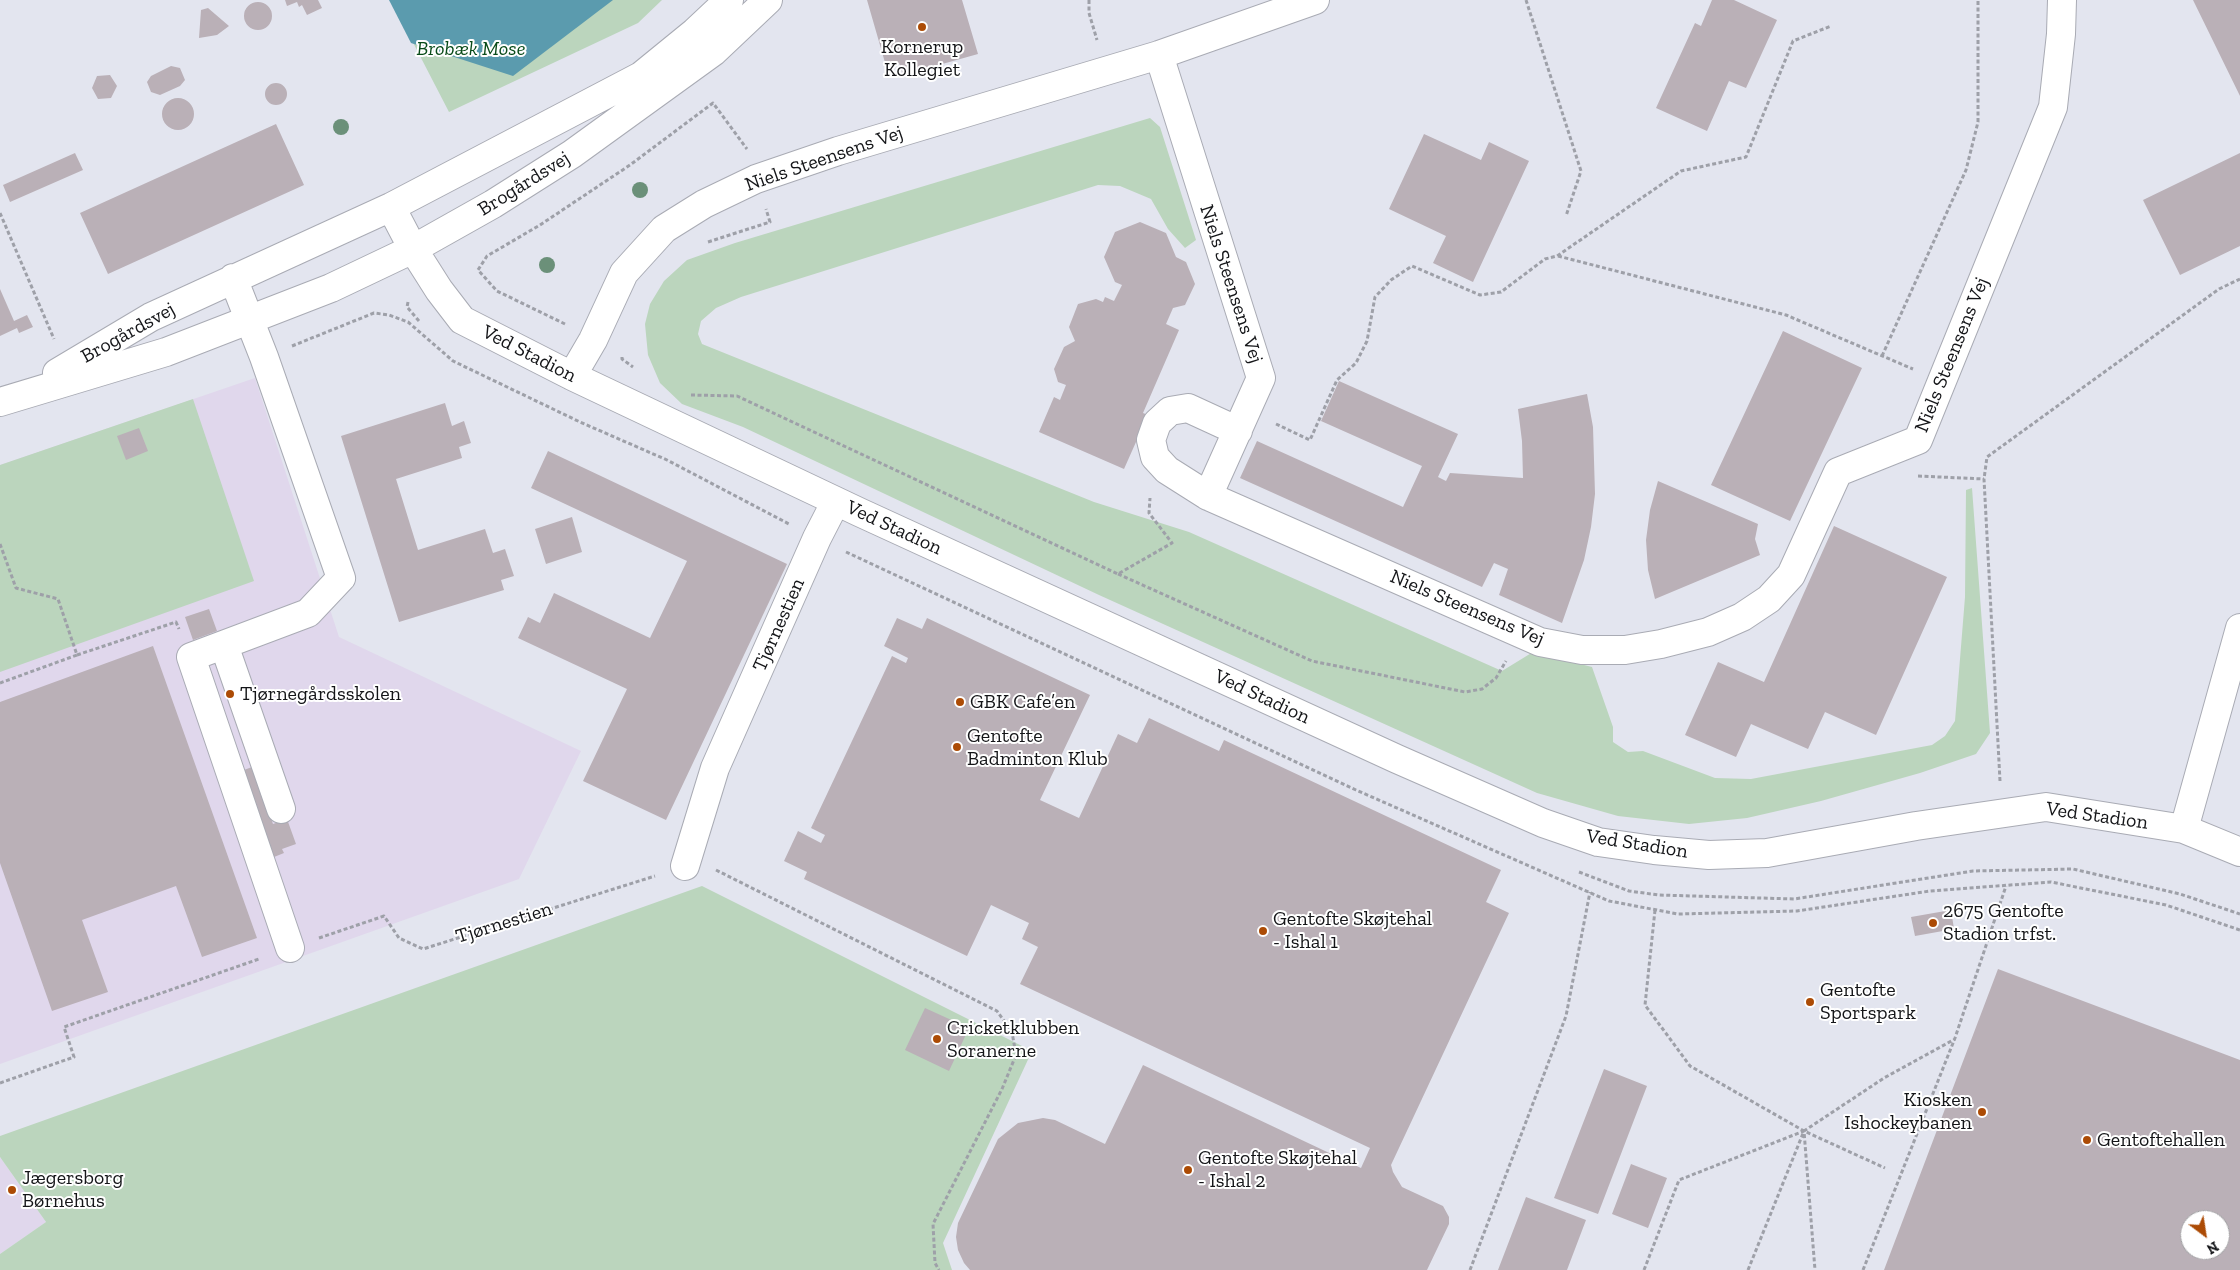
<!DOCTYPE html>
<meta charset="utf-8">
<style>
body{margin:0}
#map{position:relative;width:2240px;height:1270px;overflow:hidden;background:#e3e5ef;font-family:"Zilla Slab",serif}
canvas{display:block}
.north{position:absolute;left:2180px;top:1210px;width:50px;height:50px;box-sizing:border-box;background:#fff;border:1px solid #a1a1a3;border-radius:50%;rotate:149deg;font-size:14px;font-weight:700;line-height:20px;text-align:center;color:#141518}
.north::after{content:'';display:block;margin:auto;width:18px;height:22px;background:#ac4b05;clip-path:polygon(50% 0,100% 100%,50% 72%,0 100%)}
</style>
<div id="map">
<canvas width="2240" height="1270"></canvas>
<div class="north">N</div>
</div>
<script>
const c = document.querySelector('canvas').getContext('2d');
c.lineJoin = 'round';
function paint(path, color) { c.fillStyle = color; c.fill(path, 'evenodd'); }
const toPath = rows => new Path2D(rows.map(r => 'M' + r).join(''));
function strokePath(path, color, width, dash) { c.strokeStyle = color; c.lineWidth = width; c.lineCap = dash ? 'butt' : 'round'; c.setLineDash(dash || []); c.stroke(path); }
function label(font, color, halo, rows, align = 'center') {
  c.font = font + ' "Zilla Slab",serif'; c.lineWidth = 4; c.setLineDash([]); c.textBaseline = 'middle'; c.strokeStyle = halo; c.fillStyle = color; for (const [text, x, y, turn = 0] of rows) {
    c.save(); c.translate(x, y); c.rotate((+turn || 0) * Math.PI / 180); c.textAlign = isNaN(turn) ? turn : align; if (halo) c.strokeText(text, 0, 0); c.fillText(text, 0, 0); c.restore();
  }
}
const education = toPath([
 [255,378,339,637,581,751,519,879,0,1064,0,465],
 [0,1157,46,1222,0,1254]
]);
const green = toPath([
 [391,0,662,0,638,23,449,112],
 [1150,118,1160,127,1196,240,1185,248,1168,229,1151,199,1120,186,1098,185,741,297,716,308,701,321,698,334,702,344,1094,502,1189,532,1502,671,1533,652,1592,667,1613,727,1613,742,1628,752,1643,751,1715,778,1751,779,1932,745,1945,736,1955,721,1965,597,1966,490,1972,488,1990,733,1976,754,1920,773,1821,801,1747,818,1689,824,1618,816,1537,793,1099,595,743,427,682,404,660,383,648,355,645,324,650,304,664,281,687,260,735,243],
 [193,399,254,581,0,672,0,465],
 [702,886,1032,1051,943,1243,952,1270,0,1270,0,1254,46,1222,0,1157,0,1136]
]);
const water = toPath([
 [389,0,613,0,513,76,411,43]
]);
const building = toPath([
 [285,0,318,0,322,8,307,15,302,5,299,7,297,2,287,6],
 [867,0,962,0,978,54,903,75,899,63,886,66],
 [1712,0,1734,0,1777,20,1746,88,1729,81,1707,131,1656,108,1695,23,1701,26],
 [2193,0,2240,0,2240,96],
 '244 16a14 14 0 1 1 28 0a14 14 0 1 1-28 0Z',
 [208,8,229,26,217,35,199,38,201,10],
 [171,66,180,68,185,80,180,86,160,95,151,92,147,82,151,76],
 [110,75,117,86,111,98,98,99,92,88,97,76],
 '265 94a11 11 0 1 1 22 0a11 11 0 1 1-22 0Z',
 '162 114a16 16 0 1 1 32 0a16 16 0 1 1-32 0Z',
 [276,124,304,185,108,274,80,213],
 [1424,134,1481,160,1489,142,1529,161,1473,282,1433,263,1446,236,1389,209],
 [75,153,83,170,10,202,3,185],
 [2240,153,2240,246,2180,275,2143,200],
 [1140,222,1166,233,1176,257,1186,262,1195,284,1185,305,1173,308,1166,324,1179,330,1143,413,1148,415,1124,469,1039,432,1054,397,1060,400,1066,385,1058,382,1054,369,1064,347,1075,341,1069,327,1078,304,1096,299,1103,302,1105,297,1114,301,1122,285,1115,282,1104,257,1115,232],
 [0,289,14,321,27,315,33,327,19,333,17,328,0,336],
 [1783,331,1862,368,1790,521,1711,485],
 [1339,381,1458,434,1438,477,1446,481,1450,473,1523,478,1522,441,1518,409,1587,394,1593,427,1595,494,1591,527,1584,560,1562,623,1499,595,1508,569,1494,563,1482,587,1240,478,1257,441,1403,507,1422,466,1321,421],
 [445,403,452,426,464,421,471,443,459,447,462,458,396,479,418,550,485,529,493,553,505,549,514,576,501,580,504,590,399,622,341,436],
 [139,428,148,451,126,460,117,436],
 [548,451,787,564,666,820,583,781,627,689,518,638,528,617,540,623,554,593,650,638,687,561,531,488],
 [1658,481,1758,524,1755,539,1760,555,1655,599,1648,570,1646,540,1650,510],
 [572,517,582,552,546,564,535,529],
 [1834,526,1947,577,1876,735,1825,712,1808,749,1751,724,1736,757,1685,735,1718,662,1764,682],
 [209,609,217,631,193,640,185,617],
 [897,618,922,629,927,618,1090,695,1040,800,1079,818,1118,734,1137,743,1149,718,1219,751,1224,740,1501,870,1486,902,1509,913,1391,1165,1393,1172,1402,1187,1443,1206,1449,1217,1449,1224,1427,1270,970,1270,964,1263,958,1250,956,1237,958,1223,998,1139,1018,1123,1043,1118,1055,1120,1105,1144,1143,1065,1361,1168,1370,1148,1020,984,1038,947,1022,939,1029,923,991,905,967,956,804,879,807,872,784,861,798,831,821,843,825,835,811,828,892,656,906,663,908,658,884,646],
 [153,646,257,938,202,957,176,886,82,920,108,992,52,1011,0,863,0,702],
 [252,767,273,824,287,819,296,844,282,849,284,853,269,859,236,773],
 [1951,910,1954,929,1915,936,1911,917],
 [1998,969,2240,1060,2240,1270,1884,1270],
 [2190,1220,2220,1220,2220,1250,2190,1250],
 [925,1008,969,1028,949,1071,905,1050],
 [1604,1069,1647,1086,1598,1214,1554,1198],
 [1631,1164,1667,1178,1648,1228,1612,1214],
 [1526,1197,1586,1220,1567,1270,1498,1270]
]);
const path = toPath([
 [1089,0,1089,13,1097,40],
 [1526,0,1581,171,1566,216],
 [0,213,54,339],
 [708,242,770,222,766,209],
 [1558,256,1786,315,1913,369],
 [408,302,407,307,419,321],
 [565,324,497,291,478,270,487,256,540,225,630,165,713,103,747,149],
 [292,346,374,313,389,315,408,322,453,361,580,422,667,460,789,524],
 [1882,356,1966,170,1978,122,1978,0],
 [622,357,622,359,633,367],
 [691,395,737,396,1118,574,1172,543,1149,513,1150,498],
 [1276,424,1310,440,1337,380,1356,363,1367,341,1375,297,1391,280,1412,266,1480,295,1501,292,1545,259,1557,256,1681,171,1746,157,1793,41,1831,26],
 [1918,476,1984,479],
 [0,544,16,588,58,599,77,655,0,683],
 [846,552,1356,790,1609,901,1678,914,1797,911,1930,891,2051,882,2166,905,2240,930],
 [1118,574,1312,661,1465,692,1482,689,1496,678,1506,661],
 [77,655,176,622,179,629],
 [2000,781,1984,479,1987,457,2219,289,2240,279],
 [716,870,997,1011,1012,1032,1016,1055,1002,1089,933,1224,935,1263,939,1270],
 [1579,872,1629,891,1659,895,1794,899,1973,871,2073,869,2180,894,2240,914],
 [1655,910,1645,1005,1690,1066,1804,1131,1885,1168],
 [319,938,384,916,399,938,423,949,655,876],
 [0,1083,74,1057,64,1027,259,959],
 [1470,1270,1566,1016,1590,892],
 [1644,1270,1679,1180,1804,1131,1815,1270],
 [1748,1270,1804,1131,1884,1078,1955,1039],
 [1863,1270,1955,1038,2006,886]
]);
const minor = toPath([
 [1159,55,1261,378,1208,496,1540,642,1582,650,1625,650,1661,644,1708,632,1742,617,1769,599,1791,575,1838,472,1918,440,2053,107,2061,34,2062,0],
 [391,207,413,249,439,290,462,320,572,376,859,512,1397,759,1543,823,1598,842,1654,850,1709,855,1767,853,1916,826,2046,807,2184,829,2240,852],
 [233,278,264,357,341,578,308,613,191,657,290,948],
 [57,373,151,317,391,207,641,76,695,32,729,0],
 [572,376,593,340,624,273,664,229,704,204,756,179,838,151,1159,55,1315,0],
 [0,402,166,352,331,288,413,249,493,204,572,154,713,52,768,0],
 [1208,496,1167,470,1155,457,1151,440,1157,423,1170,411,1188,408,1238,431],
 [224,645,281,809],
 [2184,829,2240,628],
 [685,866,715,768,817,538,836,501]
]);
const trees = [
 [341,127],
 [640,190],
 [547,265]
];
const markers = [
 [922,27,5,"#ac4b05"],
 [230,694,5,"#ac4b05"],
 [960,702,5,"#ac4b05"],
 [957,747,5,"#ac4b05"],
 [1933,923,5,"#ac4b05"],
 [1263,931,5,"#ac4b05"],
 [1810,1002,5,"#ac4b05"],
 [937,1039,5,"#ac4b05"],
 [1982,1112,5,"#ac4b05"],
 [2087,1140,5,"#ac4b05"],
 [1188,1170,5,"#ac4b05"],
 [12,1190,5,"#ac4b05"]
];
const poiNames = [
 ["Kornerup",922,47,"center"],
 ["Kollegiet",922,70,"center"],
 ["Tjørnegårdsskolen",240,694],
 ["GBK Cafe’en",970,702],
 ["Gentofte",967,736],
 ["Badminton Klub",967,759],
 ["2675 Gentofte",1943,911],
 ["Stadion trfst.",1943,934],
 ["Gentofte Skøjtehal",1273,919],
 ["- Ishal 1",1273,942],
 ["Gentofte",1820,990],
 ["Sportspark",1820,1013],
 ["Cricketklubben",947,1028],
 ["Soranerne",947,1051],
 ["Kiosken",1972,1100,"right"],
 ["Ishockeybanen",1972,1123,"right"],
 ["Gentoftehallen",2097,1140],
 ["Gentofte Skøjtehal",1198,1158],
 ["- Ishal 2",1198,1181],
 ["Jægersborg",22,1178],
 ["Børnehus",22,1201]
];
const parkNames = [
 ["Brobæk Mose",471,49]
];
const streetNames = [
 ["Niels Steensens Vej",824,159,-19],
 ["Brogårdsvej",524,184,-32],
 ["Niels Steensens Vej",1231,284,72],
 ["Brogårdsvej",128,333,-29],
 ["Ved Stadion",529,354,27],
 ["Niels Steensens Vej",1952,355,-68],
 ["Ved Stadion",894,528,25],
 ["Niels Steensens Vej",1467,608,23],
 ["Tjørnestien",779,625,-66],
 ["Ved Stadion",1262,697,25],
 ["Ved Stadion",2097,816,8],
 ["Ved Stadion",1637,844,9],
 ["Tjørnestien",504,923,-17]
];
paint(education, '#e0d7ec');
paint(green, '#bbd5bd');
paint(water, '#5b9bae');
paint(building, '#bab0b7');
strokePath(minor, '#a9abb4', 30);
strokePath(path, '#9ea0a8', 3, [4, 2.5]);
strokePath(minor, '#fff', 28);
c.fillStyle = '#6b9079';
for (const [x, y] of trees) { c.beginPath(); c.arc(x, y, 8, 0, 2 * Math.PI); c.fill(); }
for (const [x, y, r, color] of markers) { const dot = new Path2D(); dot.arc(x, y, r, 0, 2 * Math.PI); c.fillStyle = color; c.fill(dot); strokePath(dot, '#fff', 2); }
label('20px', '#141518', '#fff', poiNames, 'left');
label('italic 20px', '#094b19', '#fff', parkNames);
label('20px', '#141518', '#fff', streetNames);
</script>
